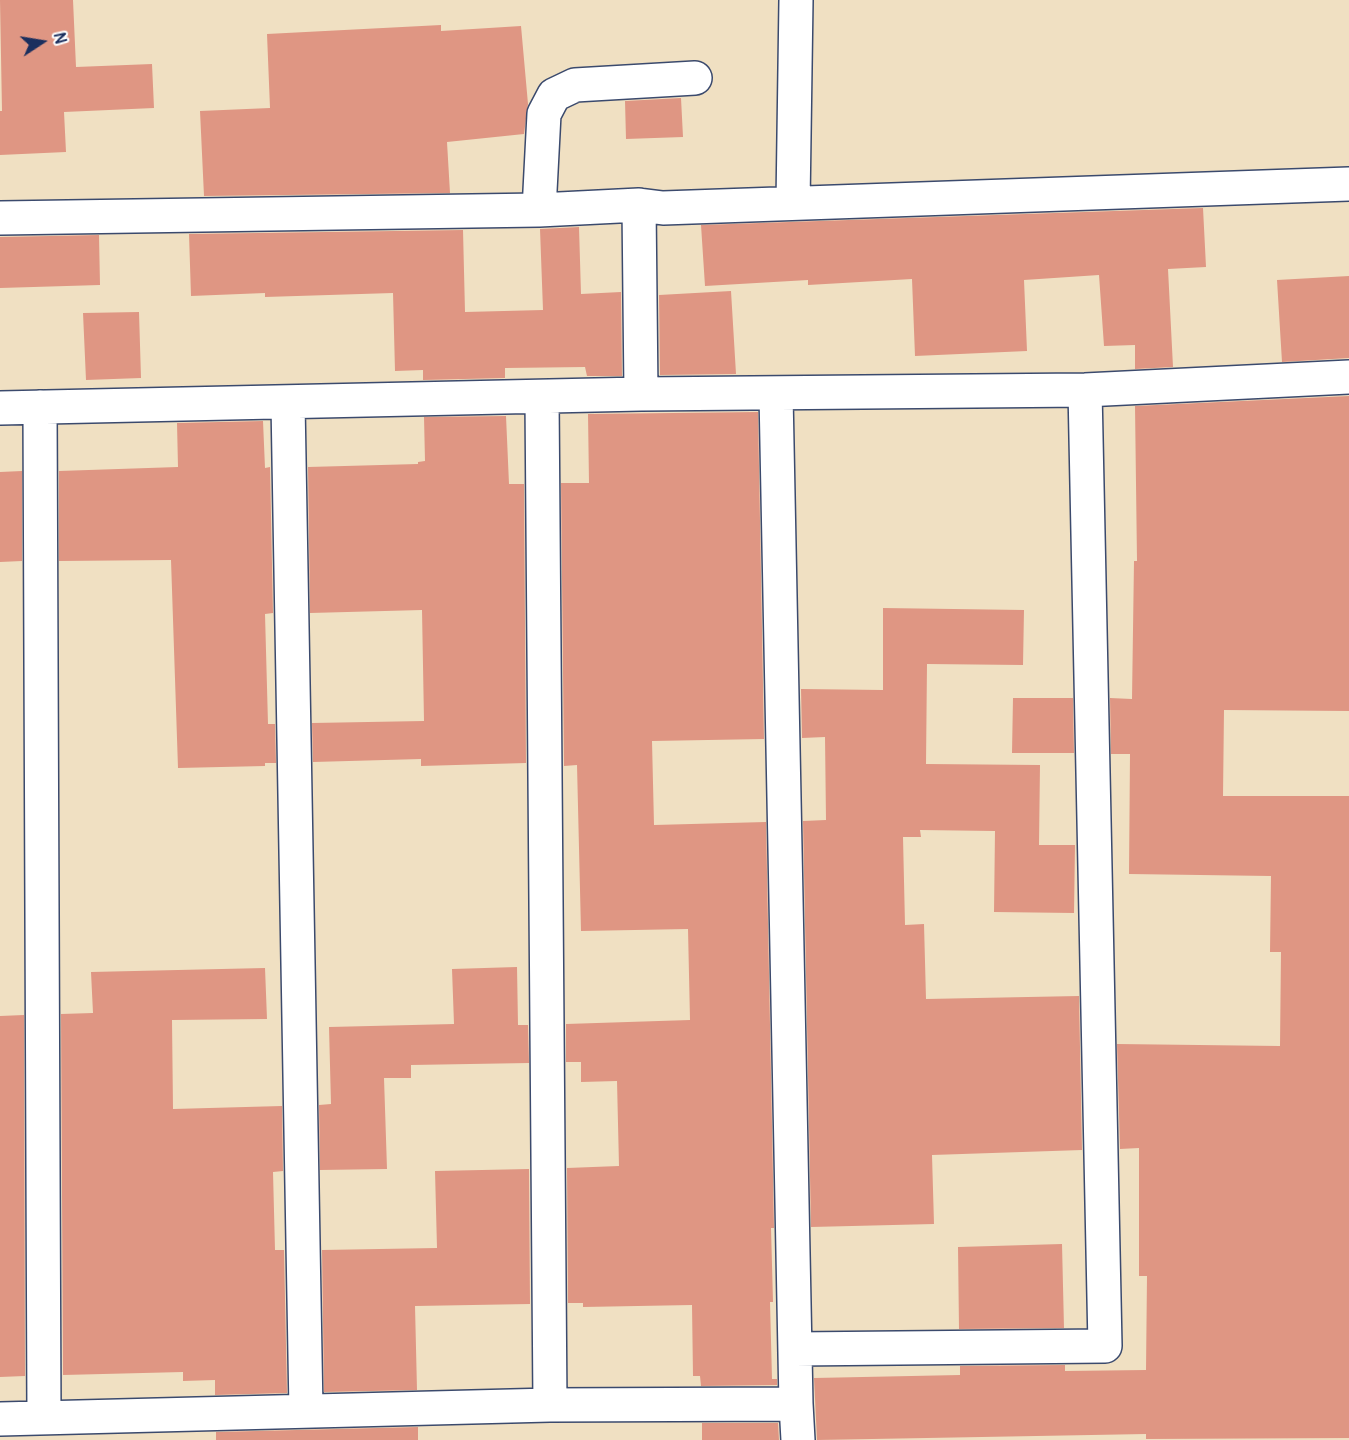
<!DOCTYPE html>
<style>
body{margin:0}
#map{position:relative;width:1349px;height:1440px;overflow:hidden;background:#f0e0c2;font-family:Pangolin,sans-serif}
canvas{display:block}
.north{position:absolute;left:12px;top:12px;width:60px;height:60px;-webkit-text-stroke:4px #fff;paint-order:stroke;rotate:78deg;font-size:16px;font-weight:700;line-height:24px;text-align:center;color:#1b2f5e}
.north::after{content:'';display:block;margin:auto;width:21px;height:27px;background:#1b2f5e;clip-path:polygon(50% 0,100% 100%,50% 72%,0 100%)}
</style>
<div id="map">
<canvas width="1349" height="1440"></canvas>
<div class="north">N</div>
</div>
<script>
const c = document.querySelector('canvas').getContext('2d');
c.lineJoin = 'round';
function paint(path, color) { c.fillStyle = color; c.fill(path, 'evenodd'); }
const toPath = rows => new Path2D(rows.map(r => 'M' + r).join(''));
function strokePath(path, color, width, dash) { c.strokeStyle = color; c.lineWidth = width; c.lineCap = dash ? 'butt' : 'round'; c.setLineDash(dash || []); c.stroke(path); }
const building = toPath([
 [0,0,73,0,76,67,152,64,154,108,64,112,66,152,0,155,0,111,2,111],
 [441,25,441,31,521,26,528,104,524,134,447,142,450,193,204,196,200,111,270,108,267,34],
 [681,98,683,137,626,139,625,101],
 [1203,208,1206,267,1168,269,1173,367,1135,369,1135,345,1104,346,1099,275,1024,280,1027,351,915,356,912,279,808,285,808,280,705,286,701,225],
 [579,227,581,294,621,292,622,376,587,376,585,367,505,368,505,378,423,380,423,370,395,371,393,293,265,297,265,293,191,296,189,234,463,230,465,312,543,310,540,229],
 [99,235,100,285,0,288,0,237],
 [1349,276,1349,358,1282,362,1277,280],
 [731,291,736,374,660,375,659,295],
 [139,312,141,378,86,380,83,313],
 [1349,396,1349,711,1224,710,1223,796,1349,796,1349,1438,1146,1439,1146,1434,817,1440,814,1378,960,1375,960,1366,1065,1365,1065,1371,1146,1370,1147,1276,1139,1276,1139,1148,1120,1149,1117,1044,1280,1046,1281,952,1270,952,1271,876,1129,874,1130,754,1111,754,1110,698,1132,699,1134,561,1137,561,1135,406],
 [758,412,764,739,652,741,654,825,766,822,774,1228,771,1228,773,1302,770,1302,772,1379,777,1379,777,1385,701,1386,700,1376,693,1376,692,1305,583,1307,583,1303,568,1303,567,1168,619,1166,617,1081,581,1082,581,1062,566,1062,566,1024,690,1020,688,929,581,931,577,765,564,766,561,483,589,483,588,414],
 [506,416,509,484,524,484,526,763,421,766,421,759,313,762,312,723,424,721,422,610,310,613,308,467,418,464,418,462,425,461,424,417],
 [263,421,265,468,270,467,273,613,265,614,268,724,275,724,276,763,265,763,265,766,178,768,171,560,59,561,59,471,178,467,177,423],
 [22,471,22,561,0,562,0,472],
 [883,608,1024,610,1023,665,927,664,926,764,1040,765,1039,845,1075,845,1074,913,994,912,995,831,920,830,921,837,903,837,905,925,924,924,926,999,1079,996,1082,1150,932,1155,934,1224,811,1227,803,821,826,820,825,737,802,738,801,689,883,690],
 [1013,698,1073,698,1074,753,1012,753],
 [517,967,518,1025,528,1025,529,1063,411,1065,411,1078,384,1078,387,1169,320,1170,319,1105,331,1104,329,1027,454,1024,452,969],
 [265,968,267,1019,172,1020,173,1109,282,1106,283,1171,273,1172,275,1250,284,1250,287,1393,215,1395,215,1380,183,1381,183,1372,63,1375,61,1014,93,1013,91,972],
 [24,1015,25,1376,0,1377,0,1016],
 [529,1169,530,1304,415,1306,417,1390,324,1392,322,1250,437,1248,435,1171],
 [1062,1244,1064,1328,959,1329,958,1247],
 [702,1423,778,1423,779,1440,702,1440],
 [418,1427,418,1440,216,1440,216,1432]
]);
const street = toPath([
 [793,203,796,0],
 [639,205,641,394],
 [539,210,544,114,554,95,575,85,695,78],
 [0,218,539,210,639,205,663,208,1349,184],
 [776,394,796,1404],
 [542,398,550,1405],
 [288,403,306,1411],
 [40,407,44,1418],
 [0,408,641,394,1085,390,1349,377],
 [795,1349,1105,1346,1085,390],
 [0,1419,550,1405,796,1404,798,1440]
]);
paint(building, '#df9683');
strokePath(street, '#3b4a6d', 36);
strokePath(street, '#fff', 33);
</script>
